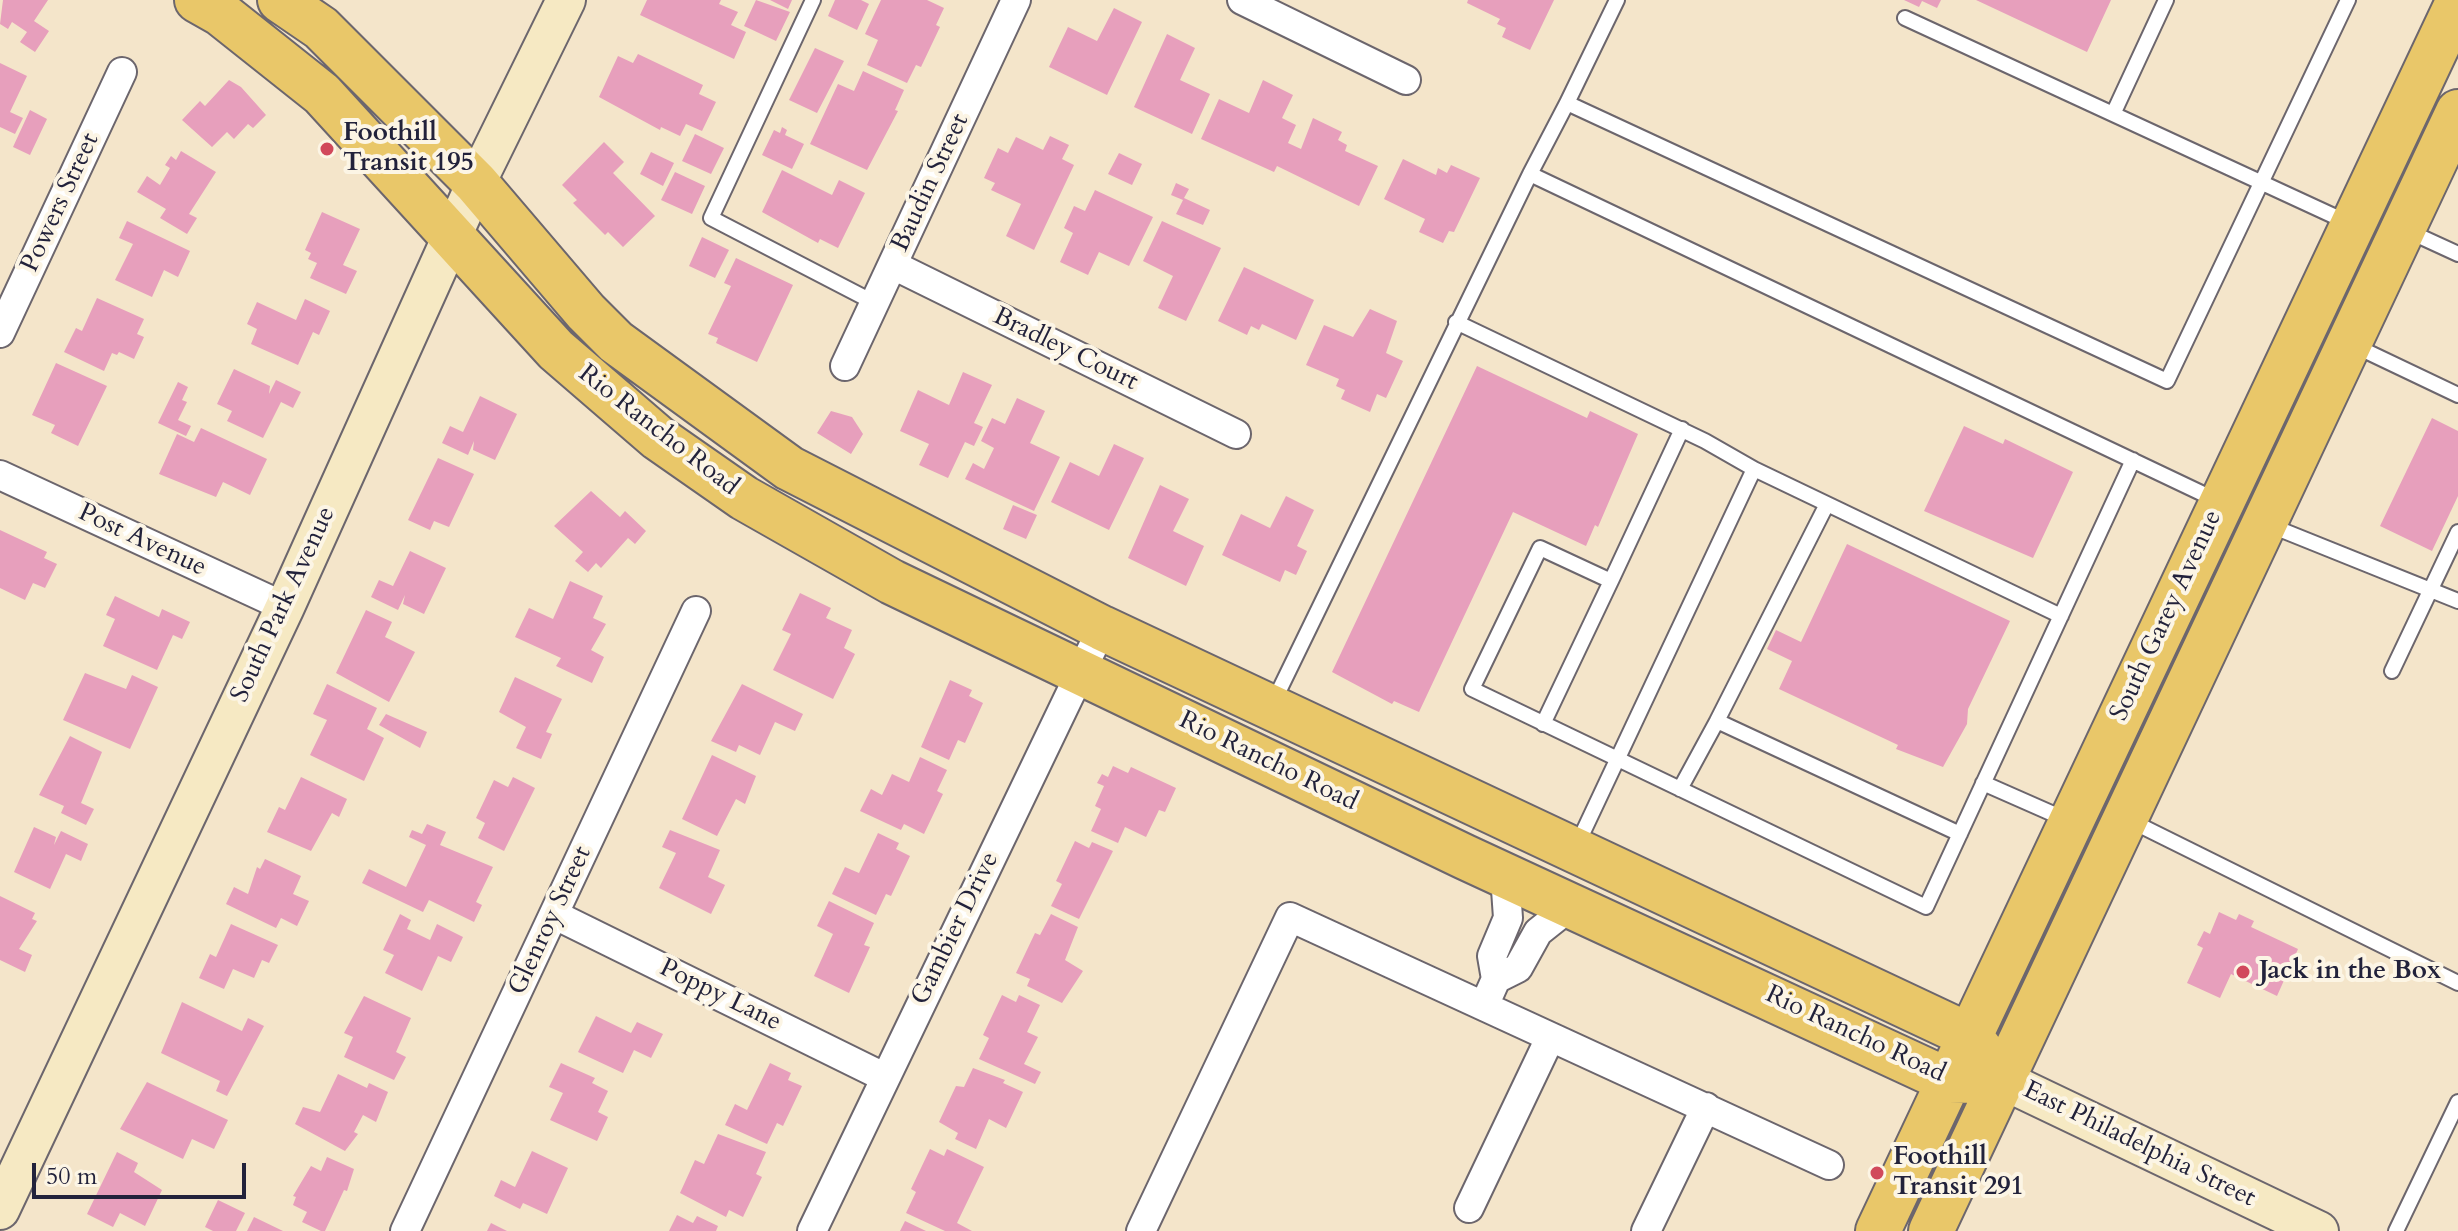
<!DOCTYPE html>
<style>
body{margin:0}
#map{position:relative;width:2458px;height:1231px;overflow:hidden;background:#f4e5ca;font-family:Cardo,serif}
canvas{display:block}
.scale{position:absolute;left:32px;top:1163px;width:214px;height:36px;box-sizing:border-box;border:4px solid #22223b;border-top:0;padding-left:10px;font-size:24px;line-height:28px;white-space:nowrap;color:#22223b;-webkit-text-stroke:6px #fcf5e5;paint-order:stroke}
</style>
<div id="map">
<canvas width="2458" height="1231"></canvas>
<div class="scale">50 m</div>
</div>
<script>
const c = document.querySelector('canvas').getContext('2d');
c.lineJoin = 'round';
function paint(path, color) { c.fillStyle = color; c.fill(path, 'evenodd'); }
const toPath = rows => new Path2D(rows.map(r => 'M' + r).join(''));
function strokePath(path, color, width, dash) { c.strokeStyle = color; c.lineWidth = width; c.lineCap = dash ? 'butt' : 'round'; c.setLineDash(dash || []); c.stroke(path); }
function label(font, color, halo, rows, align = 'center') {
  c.font = font + ' Cardo,serif'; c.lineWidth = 8; c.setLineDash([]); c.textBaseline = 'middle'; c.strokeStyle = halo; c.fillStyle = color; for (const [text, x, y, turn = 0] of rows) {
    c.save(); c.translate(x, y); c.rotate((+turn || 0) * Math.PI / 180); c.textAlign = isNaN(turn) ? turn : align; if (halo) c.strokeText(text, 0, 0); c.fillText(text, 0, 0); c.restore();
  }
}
const building = toPath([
 [3,0,48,0,34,21,49,31,35,52,20,42,27,32,12,22,8,29,0,24],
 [647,0,721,0,719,4,738,12,731,25,746,32,734,59,640,15],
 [756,0,790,12,776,41,744,26],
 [770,0,792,0,788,9],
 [835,0,861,0,869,4,857,30,828,16],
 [881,0,927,0,944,8,936,25,940,27,921,67,916,65,907,83,867,65,878,40,865,34],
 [1468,0,1554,0,1530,50,1502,37,1506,28,1497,24,1500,19,1467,3],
 [1904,0,1941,0,1937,8,1922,1,1919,7],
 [1976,0,2111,0,2087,52],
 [1114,8,1142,22,1107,95,1049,67,1068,27,1097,41],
 [1167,34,1195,48,1180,80,1210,94,1192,134,1134,107],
 [815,48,844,61,817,113,789,100],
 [638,54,703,85,699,94,716,102,702,131,686,124,680,136,661,127,660,130,599,97,618,56,633,63],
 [0,63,27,76,10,112,23,118,15,134,0,127],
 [863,71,904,90,895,110,898,111,867,170,810,144,838,84,854,91],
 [229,80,241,87,266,115,253,128,248,124,234,139,227,132,212,147,182,120,200,101,205,106],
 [1263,80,1293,95,1282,118,1296,125,1288,143,1301,149,1313,118,1342,132,1338,140,1347,145,1345,151,1378,166,1359,206,1277,166,1274,172,1201,139,1219,99,1249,113],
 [30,110,47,119,30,155,13,147],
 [782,127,787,130,785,135,804,144,792,169,762,155,774,130,780,133],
 [695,134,724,148,711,174,682,161],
 [1050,136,1069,145,1062,159,1074,165,1034,250,1006,236,1021,204,991,190,995,183,984,178,998,148,1008,153,1016,137,1043,150],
 [604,142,624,162,613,173,655,216,623,247,608,232,605,235,573,203,577,200,562,185],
 [181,151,216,172,189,214,197,218,187,234,160,218,166,209,137,192,147,176,160,185,170,168,165,165,171,156,176,160],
 [651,152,674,163,663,186,640,174],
 [1119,153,1142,164,1132,185,1108,174],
 [1403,159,1436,175,1438,168,1447,173,1451,165,1480,178,1454,232,1449,231,1443,243,1419,232,1425,219,1384,199],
 [782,170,832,195,839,180,865,193,838,248,820,239,818,243,762,212],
 [675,172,705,186,692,214,661,200],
 [1176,183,1189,189,1184,198,1210,210,1203,225,1176,214,1183,200,1171,195],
 [1095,190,1153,217,1129,266,1099,252,1088,275,1060,262,1073,233,1064,228,1074,206,1085,211],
 [322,212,360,229,343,265,357,271,346,294,310,278,317,263,308,259,311,253,305,250],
 [127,221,190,251,178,277,164,270,152,297,115,280,133,244,119,238],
 [1162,221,1221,248,1186,321,1158,308,1173,276,1143,261],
 [702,237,729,250,715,278,689,266],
 [736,258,793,285,757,362,716,343,718,338,708,334,731,286,724,283],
 [1244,267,1314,300,1296,340,1262,324,1259,330,1251,326,1247,335,1218,321],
 [97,298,144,319,137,334,144,337,134,359,119,352,117,355,112,353,104,371,64,352,76,328,82,331],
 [305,299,330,311,319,335,313,332,298,365,251,344,257,329,247,324,257,302,296,320],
 [1370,309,1397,321,1386,353,1403,361,1386,398,1377,394,1370,412,1341,399,1345,390,1336,386,1339,379,1306,365,1324,325,1353,337],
 [56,363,107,386,78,446,51,433,55,425,32,415],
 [1477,366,1587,418,1590,411,1638,434,1598,527,1595,525,1586,546,1513,512,1419,712,1394,701,1392,704,1332,672],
 [234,369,270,386,269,394,276,380,301,392,293,408,281,402,263,438,227,421,232,411,217,404],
 [963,372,992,385,974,423,983,427,974,446,965,442,948,478,919,465,929,444,900,431,918,390,949,405],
 [178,382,188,387,182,400,187,402,178,420,191,426,186,436,158,423],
 [480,396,517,414,495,460,473,450,474,441,468,455,442,443,450,426,463,432],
 [1017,398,1045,411,1030,443,1060,457,1034,511,965,479,973,463,984,469,994,448,981,441,992,418,1005,424],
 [831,411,852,417,863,434,851,454,817,433],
 [2432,418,2458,431,2458,496,2432,551,2380,526],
 [1964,426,2003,444,2005,439,2073,472,2033,558,1924,511],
 [201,428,267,459,250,495,223,482,216,497,159,474,177,434,194,442],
 [1114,444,1144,458,1109,530,1051,502,1070,462,1099,476],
 [438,458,474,474,449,527,434,521,430,530,408,520],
 [1160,485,1189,499,1173,531,1204,546,1186,586,1128,558],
 [591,491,620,517,625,511,646,531,635,544,628,538,601,568,596,563,588,572,575,561,583,552,554,526],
 [1286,496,1314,510,1297,546,1307,551,1296,575,1285,570,1280,582,1222,555,1241,514,1270,528],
 [1013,505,1037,515,1026,539,1003,529],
 [0,530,47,552,44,558,57,564,45,588,33,583,25,600,0,588],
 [1847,544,2010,621,1968,709,1967,724,1943,767,1896,749,1898,745,1779,689,1792,661,1767,649,1776,630,1801,642],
 [410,551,446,568,424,614,403,604,405,595,398,610,371,597,379,580,393,586],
 [570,581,603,596,593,618,606,624,591,650,604,657,592,683,556,666,561,658,515,637,529,608,553,619],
 [800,593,831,608,826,618,852,630,844,648,855,654,833,699,773,670,791,634,782,630],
 [115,596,159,617,162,609,190,622,182,639,173,635,157,670,103,646,115,619,106,615],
 [366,610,392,622,385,637,415,652,389,702,336,673],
 [85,673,126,689,132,675,158,687,130,749,63,720],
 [515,677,562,699,546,732,552,734,541,759,516,748,526,727,499,712],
 [950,680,972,690,969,696,983,703,965,743,958,740,949,760,921,747],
 [327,684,377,708,367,729,384,738,364,781,310,755,327,720,313,714],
 [742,684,803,714,795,731,775,722,760,755,739,745,736,752,711,741],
 [386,714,427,732,420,748,379,725],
 [70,736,102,752,81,803,94,809,86,825,61,813,64,806,39,795],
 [712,755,756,776,745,804,736,799,717,836,682,819],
 [920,757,947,770,937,791,943,794,924,834,904,824,901,830,860,811,871,789,882,795,892,774,909,782],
 [1113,766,1128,773,1131,767,1176,788,1165,812,1159,810,1146,837,1125,827,1118,843,1091,831,1101,809,1095,806,1104,786,1097,783,1102,774,1108,777],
 [301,777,347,799,339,817,332,813,311,851,267,832,279,807,285,810],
 [513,777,535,788,504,851,478,838,485,823,476,818,494,780,508,787],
 [427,824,446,832,440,845,493,867,476,902,482,905,474,922,429,900,423,912,362,883,369,869,406,887,426,845,409,837,412,830,422,834],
 [34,827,56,837,54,845,61,831,88,844,81,861,66,854,50,889,14,872],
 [670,830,720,850,708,877,725,885,711,914,659,888,676,853,662,847],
 [878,833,899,843,896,849,910,856,891,896,886,894,876,915,832,894,845,867,859,873],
 [1075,841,1089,848,1092,842,1113,851,1079,919,1051,906,1062,884,1056,881],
 [265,859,301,876,293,894,309,901,297,926,281,918,276,928,226,904,234,887,248,894,257,867,260,869],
 [0,896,35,913,32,919,37,921,19,949,32,955,25,972,0,960],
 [829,901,874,923,864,945,870,947,849,993,814,976,833,934,817,926],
 [2219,912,2236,920,2239,914,2254,921,2251,927,2298,949,2277,996,2231,974,2220,998,2187,983,2203,948,2197,945,2204,931,2210,934],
 [400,914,411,920,407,929,430,940,437,924,463,937,451,962,438,956,422,991,385,973,394,955,383,950],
 [1051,914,1078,927,1065,960,1083,971,1062,1003,1027,986,1030,979,1016,973,1035,933,1040,935],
 [231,924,278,945,269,963,262,960,254,978,233,969,224,989,199,978,210,954,216,957],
 [1002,995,1016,1002,1019,995,1040,1005,1027,1032,1038,1037,1024,1064,1041,1072,1035,1084,979,1059,989,1038,983,1035],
 [364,996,411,1018,396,1052,406,1057,394,1080,344,1057,353,1037,344,1033],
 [182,1002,242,1031,248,1018,264,1026,227,1096,216,1091,220,1081,161,1053],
 [596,1016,631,1033,637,1022,663,1034,651,1058,634,1050,623,1073,578,1052],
 [561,1063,595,1078,592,1083,608,1091,598,1112,608,1117,597,1141,550,1120,563,1093,549,1087],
 [770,1063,791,1073,788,1080,802,1086,783,1126,777,1123,767,1144,725,1125,735,1104,747,1110],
 [973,1068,1005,1080,1003,1083,1023,1092,1006,1128,989,1119,976,1149,955,1139,958,1133,939,1122,956,1086,964,1087],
 [338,1074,367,1088,369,1083,388,1092,376,1122,363,1115,354,1132,358,1134,345,1151,295,1124,303,1107,320,1112],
 [147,1082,228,1120,214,1149,192,1139,183,1159,120,1129],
 [718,1134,766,1152,756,1174,762,1177,743,1217,729,1210,726,1217,680,1193,695,1160,704,1164],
 [930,1149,944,1156,947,1149,984,1167,957,1223,972,1231,945,1231,906,1213,916,1192,911,1189],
 [532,1151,568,1168,547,1214,523,1203,520,1209,494,1196,501,1180,515,1187],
 [117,1152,138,1163,134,1172,162,1190,145,1226,120,1213,113,1227,87,1214],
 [327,1157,354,1169,347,1191,344,1190,325,1231,321,1231,302,1222,307,1212,293,1205,296,1197,293,1196,311,1166,321,1171],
 [218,1200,245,1213,236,1231,213,1231,205,1227],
 [677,1215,693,1223,697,1216,718,1226,716,1231,669,1231],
 [254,1217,283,1231,247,1231],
 [905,1221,926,1231,900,1231],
 [491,1223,507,1231,487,1231]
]);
const lane = toPath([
 [813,0,711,218,875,303],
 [1617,0,1567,103,2167,381,2348,0],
 [1905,18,2349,223],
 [2114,112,2166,0],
 [1530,174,1567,103],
 [2408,231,2458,254],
 [1456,322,1705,441,1754,469,1577,845],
 [2353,345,2458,395],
 [1682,429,1611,581,1540,548,1472,689,1926,907,2133,460],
 [1754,469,2061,616],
 [2269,525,2458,601],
 [2392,671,2458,532],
 [1273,703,1530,174,2216,500],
 [1717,721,1827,504],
 [1543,724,1611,581],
 [1983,783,2067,820],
 [1680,789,1717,721,1960,834],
 [2129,820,2458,983],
 [2396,1231,2458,1102]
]);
const street = toPath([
 [1242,0,1406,80],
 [893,265,1236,434],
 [0,333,122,72],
 [845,366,1016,0],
 [0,475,285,607],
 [555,915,884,1077],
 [1496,979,1518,968,1538,932,1572,905],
 [1484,1006,1496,979,1492,956,1508,918,1505,875],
 [1469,1208,1550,1038],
 [405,1231,696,611],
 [812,1231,1102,628],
 [1141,1231,1290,917,1829,1165],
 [1646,1231,1706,1107]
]);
const secondary = toPath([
 [2003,1080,2319,1231],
 [0,1210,285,607,476,183,566,0]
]);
const primary = toPath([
 [197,0,220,13,322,94,556,350,658,438,744,498,892,582,1465,857,1949,1081,2003,1080],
 [280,0,321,28,476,183,586,312,616,342,789,468,1102,628,1970,1036,2003,1080],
 [1878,1231,2458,2],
 [1931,1231,2458,112]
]);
const markers = [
 [327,149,8,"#d1495b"],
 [2243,972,8,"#d1495b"],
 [1877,1173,8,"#d1495b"]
];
const poiNames = [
 ["Foothill",343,134],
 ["Transit 195",343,164],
 ["Jack in the Box",2259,972],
 ["Foothill",1893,1158],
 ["Transit 291",1893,1188]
];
const streetNames = [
 ["Baudin Street",931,183,-65],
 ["Powers Street",61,203,-65],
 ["Bradley Court",1065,350,26],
 ["Rio Rancho Road",658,431,38],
 ["Post Avenue",142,541,25],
 ["South Park Avenue",284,605,-65],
 ["South Garey Avenue",2167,616,-65],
 ["Rio Rancho Road",1268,762,26],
 ["Glenroy Street",551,921,-65],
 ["Gambier Drive",956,929,-64],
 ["Poppy Lane",720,996,26],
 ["Rio Rancho Road",1855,1035,25],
 ["East Philadelphia Street",2139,1145,26]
];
paint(building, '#e79fbc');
strokePath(lane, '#6c666d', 18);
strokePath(street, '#6c666d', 32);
strokePath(secondary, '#6c666d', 42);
strokePath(primary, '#6c666d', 48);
strokePath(lane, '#fff', 14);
strokePath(street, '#fff', 28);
strokePath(secondary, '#f6e9c3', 38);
strokePath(primary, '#e9c769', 44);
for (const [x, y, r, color] of markers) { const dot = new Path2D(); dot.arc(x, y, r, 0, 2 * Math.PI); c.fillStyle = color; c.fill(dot); strokePath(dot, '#fcf5e5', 3); }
label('bold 26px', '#22223b', '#fcf5e5', poiNames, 'left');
label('26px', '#22223b', '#fcf5e5', streetNames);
</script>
